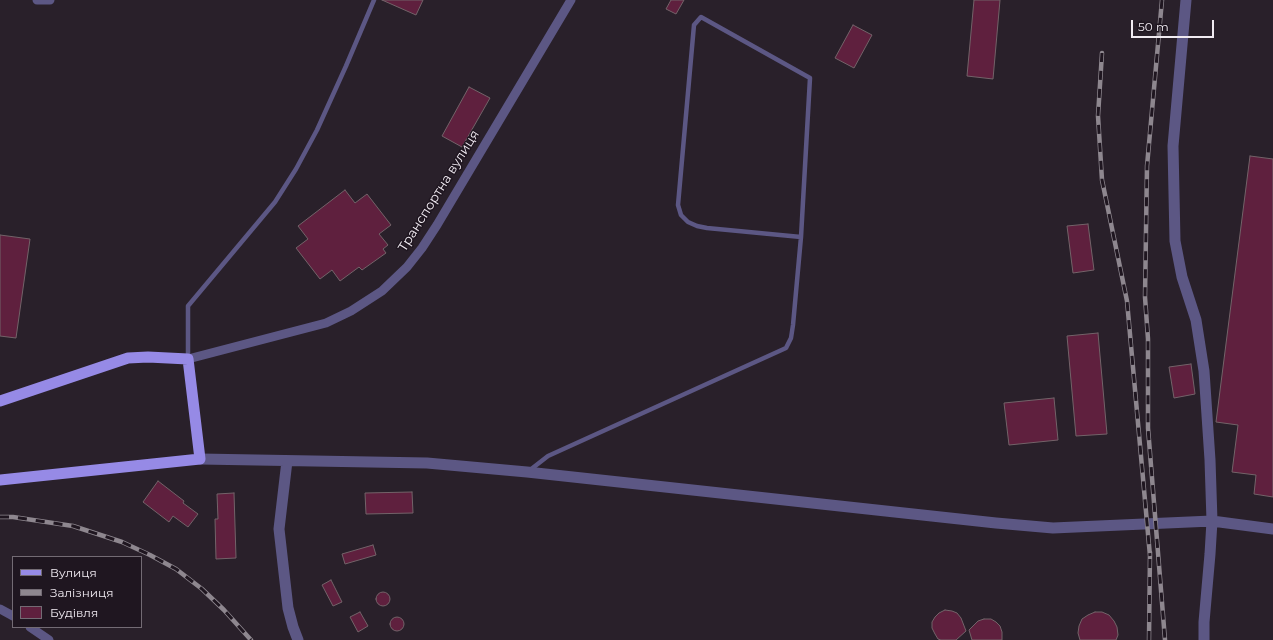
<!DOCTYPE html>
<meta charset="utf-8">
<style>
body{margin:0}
#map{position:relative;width:1273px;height:640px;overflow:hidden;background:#29202a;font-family:Montserrat,sans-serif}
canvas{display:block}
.legend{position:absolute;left:12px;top:556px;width:130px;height:72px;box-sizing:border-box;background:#1f1620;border:1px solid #736b74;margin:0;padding:5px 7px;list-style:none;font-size:12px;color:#f1ebf2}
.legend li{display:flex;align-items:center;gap:8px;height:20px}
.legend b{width:20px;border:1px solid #736b74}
.scale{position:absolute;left:1131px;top:20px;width:83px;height:18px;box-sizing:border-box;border:2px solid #f1ebf2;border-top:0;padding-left:5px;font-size:12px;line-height:14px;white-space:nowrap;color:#f1ebf2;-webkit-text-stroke:3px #1f1620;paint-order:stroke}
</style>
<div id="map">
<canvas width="1273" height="640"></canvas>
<ul class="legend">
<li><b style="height:5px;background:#968ae6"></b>Вулиця</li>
<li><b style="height:5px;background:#8e878f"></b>Залізниця</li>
<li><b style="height:11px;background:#5f203e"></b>Будівля</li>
</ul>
<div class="scale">50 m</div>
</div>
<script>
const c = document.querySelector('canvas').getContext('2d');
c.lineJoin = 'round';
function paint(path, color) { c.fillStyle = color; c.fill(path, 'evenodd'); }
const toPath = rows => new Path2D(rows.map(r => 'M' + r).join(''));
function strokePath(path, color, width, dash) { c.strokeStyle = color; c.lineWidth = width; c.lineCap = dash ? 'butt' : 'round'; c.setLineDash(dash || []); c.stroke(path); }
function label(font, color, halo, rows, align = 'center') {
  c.font = font + ' Montserrat,sans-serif'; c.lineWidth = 3; c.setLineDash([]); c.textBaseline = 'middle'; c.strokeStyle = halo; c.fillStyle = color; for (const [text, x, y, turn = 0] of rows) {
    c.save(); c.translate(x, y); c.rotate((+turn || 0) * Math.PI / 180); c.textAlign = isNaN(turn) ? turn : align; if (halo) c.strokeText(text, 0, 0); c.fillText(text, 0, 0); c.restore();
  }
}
const building = toPath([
 [382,0,423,0,416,15,382,0],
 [671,0,684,0,676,14,666,9,671,0],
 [974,0,1000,0,993,79,967,76,974,0],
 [853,25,872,35,854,68,835,58,853,25],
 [469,87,490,98,462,147,442,136,469,87],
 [1250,156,1273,159,1273,497,1254,494,1256,475,1232,472,1238,425,1216,422,1250,156],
 [345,190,355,203,367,194,391,225,379,234,388,245,383,249,386,253,362,270,359,267,340,281,332,270,320,279,296,248,308,239,298,226,345,190],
 [1088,224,1094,270,1073,273,1067,226,1088,224],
 [0,235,30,239,16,338,0,336,0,235],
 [1098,333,1107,434,1076,436,1067,336,1098,333],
 [1191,364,1195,394,1174,398,1169,367,1191,364],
 [1054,398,1058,440,1009,445,1004,403,1054,398],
 [158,481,184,501,183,503,198,514,188,527,173,516,169,522,143,502,158,481],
 [412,492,413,513,366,514,365,493,412,492],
 [234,493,236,558,216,559,215,519,218,519,217,494,234,493],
 [373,545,376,555,345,564,342,554,373,545],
 [331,580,342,602,333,606,322,585,331,580],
 '376 599a7 7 0 1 1 14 0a7 7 0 1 1-14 0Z',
 [945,610,952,611,957,613,961,618,966,631,956,640,941,640,938,639,935,634,932,628,932,622,935,617,939,613,945,610],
 [360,612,368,626,358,632,350,617,360,612],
 [1095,612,1102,612,1109,615,1114,621,1117,627,1118,635,1116,640,1080,640,1078,633,1079,626,1082,619,1088,615,1095,612],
 '390 624a7 7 0 1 1 14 0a7 7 0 1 1-14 0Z',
 [984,619,991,619,996,622,1000,626,1002,632,1002,640,972,640,969,630,978,621,984,619]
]);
const service = toPath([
 [188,359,188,306,275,202,296,169,317,130,346,66,374,0],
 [530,470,548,456,786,348,791,338,793,325,801,237,810,78,701,17,694,25,678,205,681,215,688,222,697,226,707,228,801,237]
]);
const minor = toPath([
 [37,0,50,0],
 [188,359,326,323,351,311,382,291,407,267,422,248,437,225,571,0],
 [0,609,13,616],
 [30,627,49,640]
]);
const tertiary = toPath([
 [1186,0,1173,146,1175,241,1182,277,1196,320,1204,371,1210,460,1212,521,1210,554,1204,622,1204,640],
 [200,459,427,463,527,472,996,523,1053,528,1212,521,1273,529],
 [287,461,279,529,288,608,293,627,298,640]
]);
const primary = toPath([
 [0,401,128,358,148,357,188,359,200,459,0,480]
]);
const rail = toPath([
 [1162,0,1147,166,1145,297,1148,339,1148,428,1165,640],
 [1102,53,1098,116,1102,180,1127,301,1150,556],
 [0,517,13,517,73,526,122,542,150,555,176,569,202,589,224,610,251,640],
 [1149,640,1150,552]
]);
const streetNames = [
 ["Транспортна вулиця",439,191,-58]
];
paint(building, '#5f203e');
strokePath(building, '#736369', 1);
strokePath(service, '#5c5784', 4.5);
strokePath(minor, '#5c5784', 9);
strokePath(tertiary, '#5c5784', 11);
strokePath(primary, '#968ae6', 11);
strokePath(rail, '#8e878f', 4.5);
strokePath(rail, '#1f1620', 3, [9]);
label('13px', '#f1ebf2', '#1f1620', streetNames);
</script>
